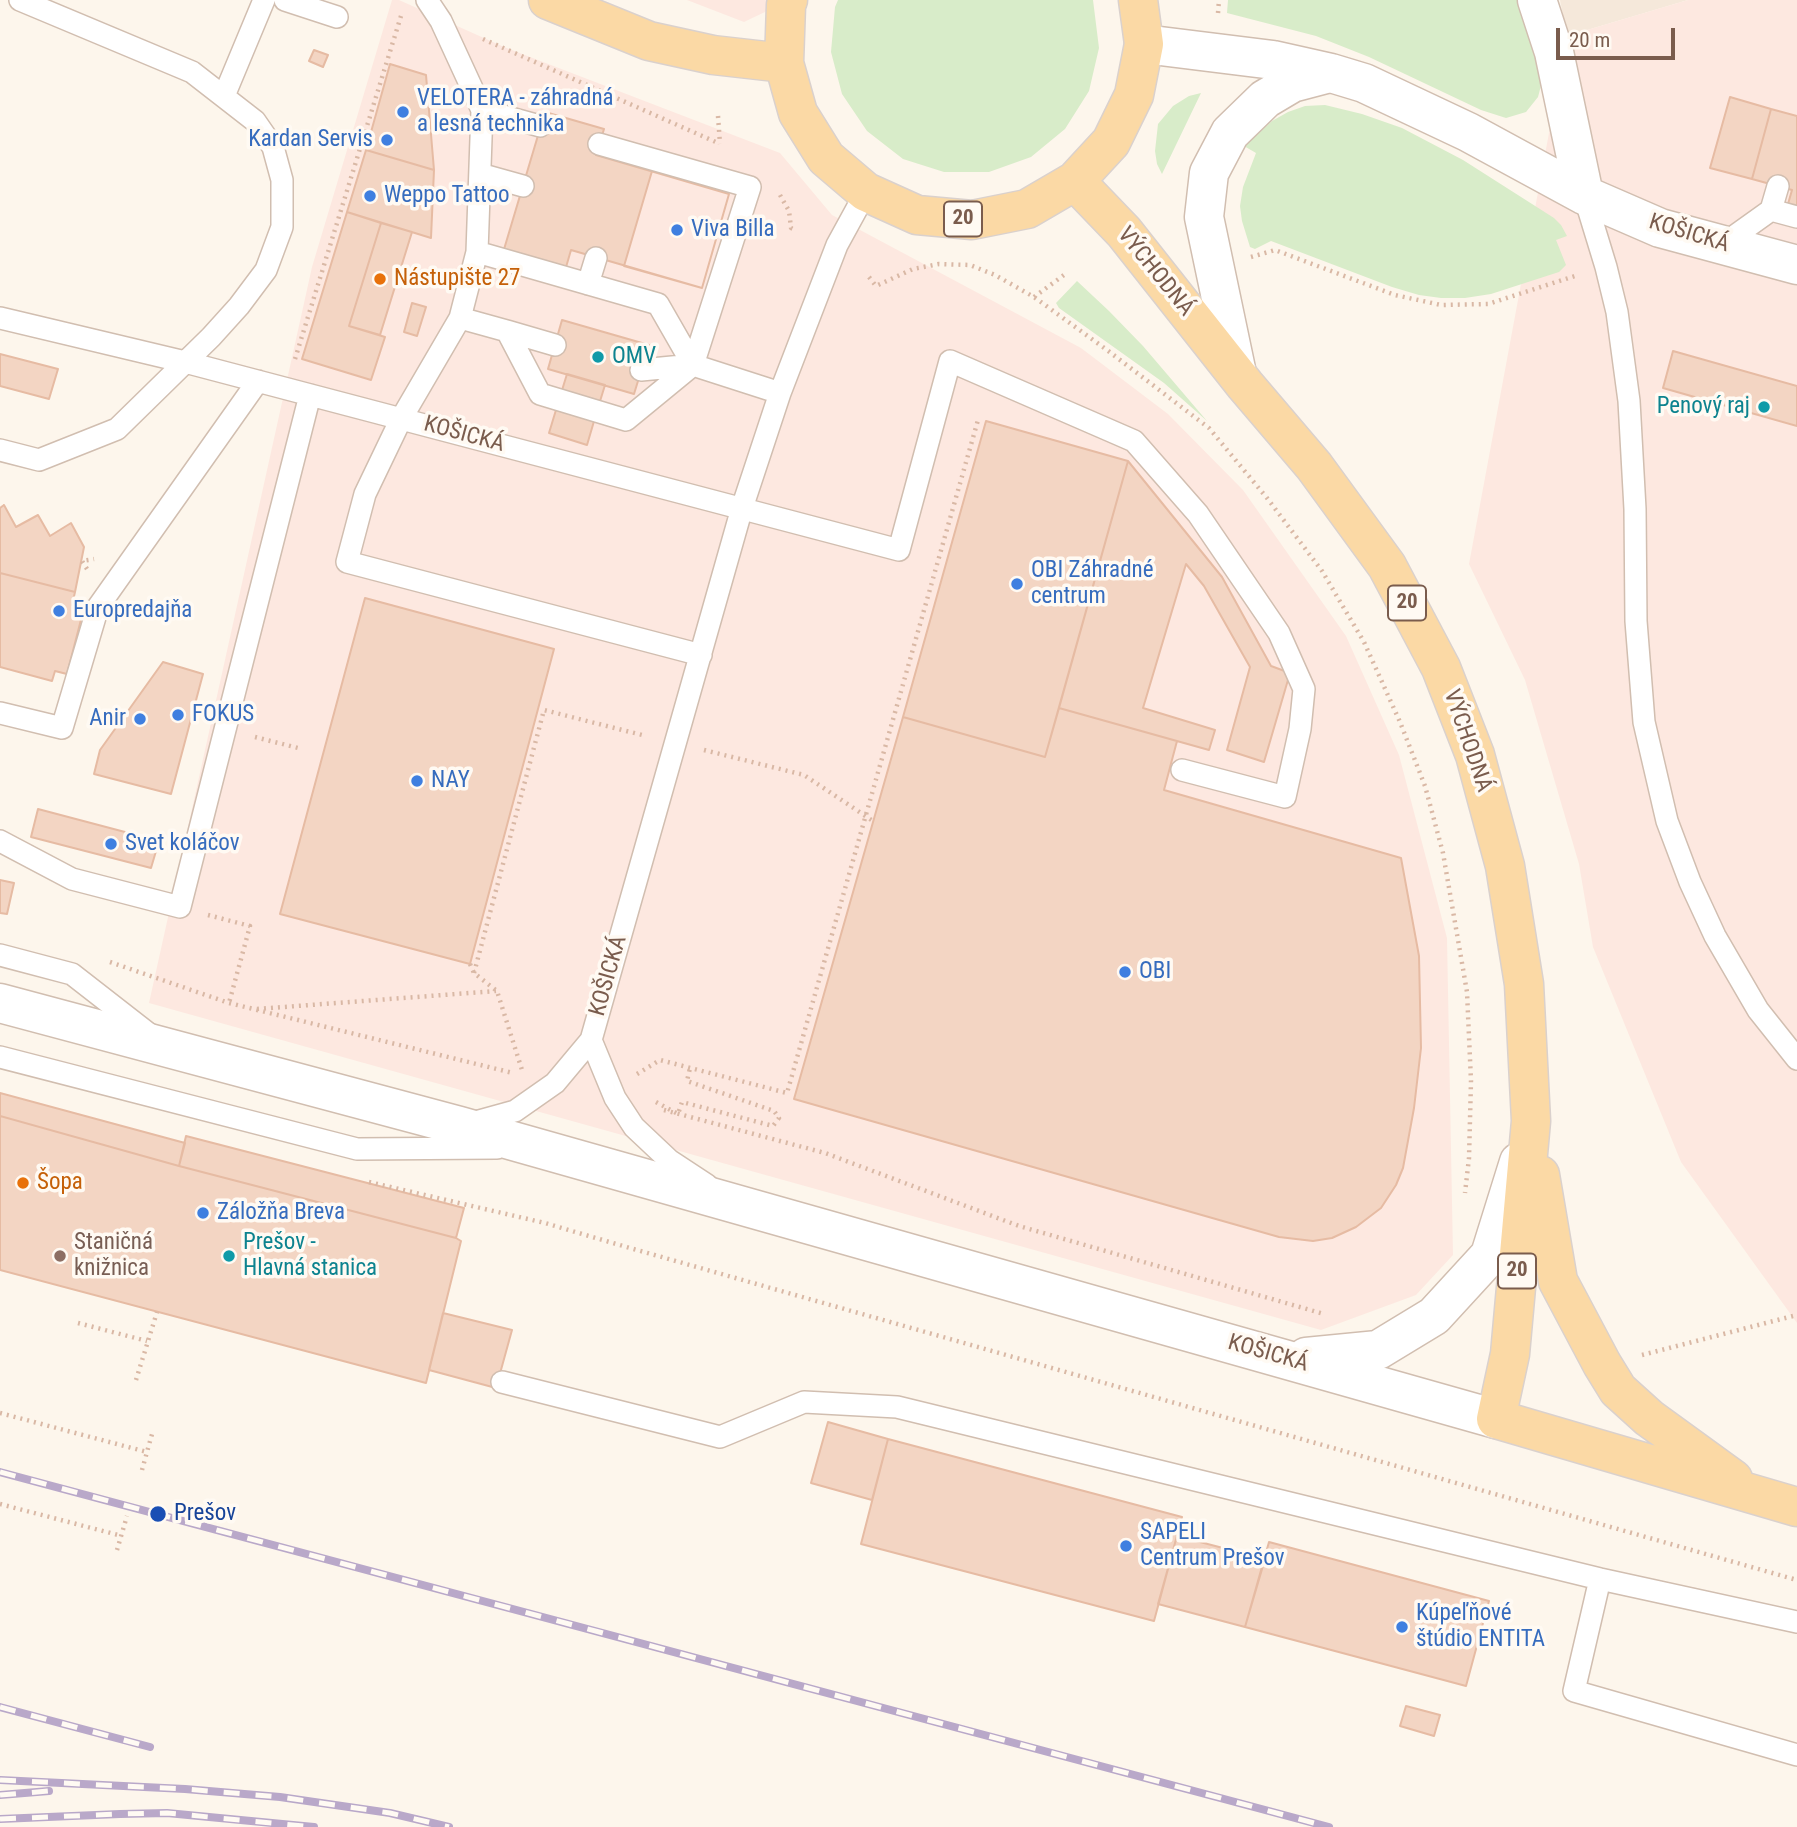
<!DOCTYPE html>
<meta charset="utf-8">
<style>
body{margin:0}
#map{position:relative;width:1797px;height:1827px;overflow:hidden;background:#fdf6ec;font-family:"Roboto Condensed",sans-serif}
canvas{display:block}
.scale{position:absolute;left:1556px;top:28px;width:119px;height:32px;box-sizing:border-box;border:4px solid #7a5c4d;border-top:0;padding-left:9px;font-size:21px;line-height:24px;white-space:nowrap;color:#7a5c4d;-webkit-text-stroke:5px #fffaf3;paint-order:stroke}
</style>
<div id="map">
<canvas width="1797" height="1827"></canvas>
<div class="scale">20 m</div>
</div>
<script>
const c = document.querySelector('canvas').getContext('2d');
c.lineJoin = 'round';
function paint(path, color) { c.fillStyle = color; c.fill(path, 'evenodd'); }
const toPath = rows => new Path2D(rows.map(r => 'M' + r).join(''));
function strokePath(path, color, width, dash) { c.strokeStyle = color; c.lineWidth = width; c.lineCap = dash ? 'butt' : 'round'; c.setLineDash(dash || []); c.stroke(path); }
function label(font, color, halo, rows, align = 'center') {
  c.font = font + ' "Roboto Condensed",sans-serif'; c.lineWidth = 7; c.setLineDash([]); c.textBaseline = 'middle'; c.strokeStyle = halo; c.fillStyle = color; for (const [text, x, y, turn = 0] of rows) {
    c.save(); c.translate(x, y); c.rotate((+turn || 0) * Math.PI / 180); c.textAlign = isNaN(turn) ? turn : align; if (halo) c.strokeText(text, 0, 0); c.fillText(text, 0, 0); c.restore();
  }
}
const residential = toPath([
 [1560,0,1688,0,1567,36]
]);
const commercial = toPath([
 [392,0,399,0,504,47,780,153,832,215,1081,348,1168,414,1243,490,1346,636,1399,755,1447,938,1453,1255,1416,1295,1321,1330,149,1003,312,267],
 [687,0,790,0,744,22],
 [1688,0,1797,0,1797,1323,1681,1162,1593,947,1579,864,1525,680,1469,564,1567,36]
]);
const green = toPath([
 [838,0,1093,0,1099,48,1089,91,1065,129,1031,157,989,172,944,172,903,159,867,131,842,94,831,52,835,7],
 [1228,0,1519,0,1544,74,1538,97,1526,112,1506,118,1481,110,1369,57,1316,36,1227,13],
 [1201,93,1162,174,1157,164,1155,151,1158,124,1173,106,1189,96],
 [1325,105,1362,114,1402,128,1463,160,1554,218,1561,225,1567,236,1556,240,1566,265,1559,272,1491,294,1465,298,1441,298,1419,295,1392,287,1271,241,1255,249,1250,247,1242,221,1240,206,1243,187,1256,153,1244,146,1272,121,1288,112,1305,106],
 [1077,281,1109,311,1143,346,1207,421,1164,383,1059,308,1056,303]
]);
const building = toPath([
 [314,50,328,55,323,67,309,61,314,50],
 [390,64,426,75,434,170,366,150,390,64],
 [1730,97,1771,109,1752,179,1710,168,1730,97],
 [1771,109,1797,116,1797,207,1788,204,1792,190,1752,179,1771,109],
 [545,112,604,129,596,155,729,194,702,288,571,250,564,274,502,256,545,112],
 [366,150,434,170,431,238,347,212,366,150],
 [652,171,729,194,702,288,624,266,652,171],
 [347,212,381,223,349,326,385,337,371,380,302,359,347,212],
 [381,223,412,232,380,335,349,326,381,223],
 [412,303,426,307,417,336,404,332,412,303],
 [562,320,649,345,634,394,548,369,562,320],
 [1673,351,1797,386,1797,426,1663,388,1673,351],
 [0,354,58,369,49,399,0,386,0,354],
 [567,374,605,385,597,411,559,400,567,374],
 [559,400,597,411,587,445,549,433,559,400],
 [986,421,1128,461,1045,757,903,717,986,421],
 [1128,461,1222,577,1271,666,1290,673,1264,762,1227,750,1250,667,1204,586,1186,564,1143,708,1215,730,1209,750,1059,708,1128,461],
 [4,505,16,527,38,515,50,536,71,523,84,547,75,592,0,573,0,508,4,505],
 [0,573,75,592,72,605,84,608,67,674,55,671,52,681,0,667,0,573],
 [365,598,554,649,470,964,280,914,365,598],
 [163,662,203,674,171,794,94,774,100,750,163,662],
 [1059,708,1177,741,1164,790,1401,858,1419,956,1421,1048,1414,1108,1403,1168,1396,1185,1381,1208,1356,1227,1332,1238,1313,1241,1279,1237,794,1099,903,717,1045,757,1059,708],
 [38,809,159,841,151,868,31,837,38,809],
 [0,880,14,883,7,914,0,913,0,880],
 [0,1093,185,1143,179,1166,0,1116,0,1093],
 [0,1116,179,1166,456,1238,461,1241,426,1383,0,1270,0,1116],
 [186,1136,464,1208,456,1238,179,1166,186,1136],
 [443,1313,512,1330,496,1388,429,1370,443,1313],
 [828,1422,888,1439,872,1500,811,1483,828,1422],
 [888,1439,1182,1517,1154,1621,861,1544,888,1439],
 [1177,1536,1265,1559,1245,1627,1158,1604,1177,1536],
 [1269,1542,1489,1601,1466,1686,1245,1627,1269,1542],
 [1406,1706,1440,1715,1434,1736,1400,1726,1406,1706]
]);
const path = toPath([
 [1218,13,1219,0],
 [483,39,718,143],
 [718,116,720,144],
 [780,195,789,211,791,228,796,230],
 [1251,257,1275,250,1395,295,1441,305,1488,304,1578,275],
 [869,277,876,286,913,269,939,264,970,265,995,275,1034,297,1107,350,1209,428,1267,498,1322,571,1364,642,1400,722,1425,786,1443,853,1467,992,1471,1081,1469,1158,1465,1193],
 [1034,297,1064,275],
 [295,359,401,16],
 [87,569,82,561,94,559],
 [255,737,298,748],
 [704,750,804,775,873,821],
 [208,915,250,926,229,1003],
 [110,962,229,1003,513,1073],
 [470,964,474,973,497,991,522,1070],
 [474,973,544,710,646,736],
 [257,1009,496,991],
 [637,1074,660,1060,787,1093,978,420],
 [656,1102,678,1114,682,1102,773,1126,779,1118,774,1111,687,1081,690,1068],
 [664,1110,825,1153,1019,1226,1324,1314],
 [369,1182,545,1223,623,1246,1797,1580],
 [78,1323,147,1341],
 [1642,1355,1797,1315],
 [136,1380,157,1312],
 [0,1413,147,1452],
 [142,1470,152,1434],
 [0,1504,122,1536],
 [117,1550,127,1516]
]);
const service = toPath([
 [285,0,337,17],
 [427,0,441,21,482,110,477,252,460,318,401,419,365,494,347,562,701,655],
 [224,96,264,0],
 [482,110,540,126],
 [480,174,523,186],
 [1584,195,1606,267,1617,312,1629,401,1635,509,1636,621,1644,722,1667,821,1690,882,1715,936,1758,1010,1797,1059],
 [1771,210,1797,217],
 [1722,245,1771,210,1778,186],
 [477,252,658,304,693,365,780,393],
 [588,284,596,258],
 [0,318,185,362,899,550,950,361,1134,441,1198,514,1279,633,1304,689,1300,729,1285,797,1182,770],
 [460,318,507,331,540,394,626,420,693,365,750,187,599,144],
 [507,331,555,345],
 [641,370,693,365],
 [0,450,39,460,117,429,211,337,239,306,266,270,282,227,282,180,273,147,255,121,192,72,20,0],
 [0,713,62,728,98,607,258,381],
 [0,841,72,879,180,907,310,395],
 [0,955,72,974,149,1034],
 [591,1040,615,1098,634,1127,669,1160,707,1185],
 [0,1057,357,1149,497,1148],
 [468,1124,515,1111,555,1083,591,1040,742,508,780,393,837,245,866,192],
 [502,1382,720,1437,804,1402,897,1407,1600,1579,1797,1622],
 [1600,1579,1574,1691,1797,1755]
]);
const minor = toPath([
 [1537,0,1554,52,1584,195],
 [1144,44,1273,60,1331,73,1364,83,1468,132,1584,195,1660,228,1797,265],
 [1237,374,1204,217,1209,173,1230,133,1265,99,1292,83,1330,73]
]);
const tertiary = toPath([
 [0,1003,460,1126,1496,1419],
 [1306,1357,1378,1350,1434,1316,1490,1255,1519,1162]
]);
const primary = toPath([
 [548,0,649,41,713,55,784,63],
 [788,0,786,5,784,63,798,113,826,158,866,192,917,215,972,220,1027,209,1075,181,1111,142,1134,95,1144,44,1138,0],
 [1075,181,1124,232,1245,385,1314,466,1387,566,1441,668,1475,755,1505,866,1524,984,1531,1121,1510,1354,1496,1419,1797,1507],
 [1540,1175,1558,1281,1602,1364,1618,1390,1649,1418,1733,1479]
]);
const rail = toPath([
 [0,1472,1329,1827],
 [0,1707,150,1747],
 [0,1780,185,1789,280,1797,390,1813,449,1827],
 [0,1795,49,1791],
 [0,1819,120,1814,167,1813,314,1827]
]);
const markers = [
 [403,112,7,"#3f7fe0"],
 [387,140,7,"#3f7fe0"],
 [370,196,7,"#3f7fe0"],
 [677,230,7,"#3f7fe0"],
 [380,279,7,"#e8710a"],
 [598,357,7,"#0f9aa8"],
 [1764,407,7,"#0f9aa8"],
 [1017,584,7,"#3f7fe0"],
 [59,611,7,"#3f7fe0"],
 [178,715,7,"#3f7fe0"],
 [140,719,7,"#3f7fe0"],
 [417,781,7,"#3f7fe0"],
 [111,844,7,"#3f7fe0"],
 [1125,972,7,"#3f7fe0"],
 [23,1183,7,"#e8710a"],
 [203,1213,7,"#3f7fe0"],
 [60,1256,7,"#8d6e63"],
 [229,1256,7,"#0f9aa8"],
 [158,1514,9,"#1a4fb4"],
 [1126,1546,7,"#3f7fe0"],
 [1402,1627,7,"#3f7fe0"]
];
const shields = [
 [963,219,38],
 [1407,603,38],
 [1517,1271,38]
];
const shieldNames = [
 ["20",963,219],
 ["20",1407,603],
 ["20",1517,1271]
];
const shopNames = [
 ["VELOTERA - záhradná",417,99],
 ["a lesná technika",417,125],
 ["Kardan Servis",373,140,"right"],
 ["Weppo Tattoo",384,196],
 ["Viva Billa",691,230],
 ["OBI Záhradné",1031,571],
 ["centrum",1031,597],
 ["Europredajňa",73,611],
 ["FOKUS",192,715],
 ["Anir",126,719,"right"],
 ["NAY",431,781],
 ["Svet koláčov",125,844],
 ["OBI",1139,972],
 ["Záložňa Breva",217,1213],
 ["SAPELI",1140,1533],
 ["Centrum Prešov",1140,1559],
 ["Kúpeľňové",1416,1614],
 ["štúdio ENTITA",1416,1640]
];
const streetNames = [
 ["KOŠICKÁ",1689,234,17],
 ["VÝCHODNÁ",1155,272,51],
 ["KOŠICKÁ",464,435,15],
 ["VÝCHODNÁ",1467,741,71],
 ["KOŠICKÁ",609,976,-74],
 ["KOŠICKÁ",1268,1354,16]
];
const foodNames = [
 ["Nástupište 27",394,279],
 ["Šopa",37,1183]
];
const cultureNames = [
 ["OMV",612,357],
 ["Penový raj",1750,407,"right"],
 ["Prešov -",243,1243],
 ["Hlavná stanica",243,1269]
];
const educationNames = [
 ["Staničná",74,1243],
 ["knižnica",74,1269]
];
const transitNames = [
 ["Prešov",174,1514]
];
paint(residential, '#f5e8da');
paint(commercial, '#fde8e0');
paint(green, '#d8ecc9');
paint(building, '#f3d5c3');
strokePath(building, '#e6bba3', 2);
strokePath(service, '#d1beb0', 24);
strokePath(minor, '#d1beb0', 41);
strokePath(tertiary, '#d1beb0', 41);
strokePath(primary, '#dad1cd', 41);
strokePath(path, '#d9b8a5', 4.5, [2, 5]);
strokePath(service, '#fff', 21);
strokePath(minor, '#fff', 38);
strokePath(tertiary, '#fff', 38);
strokePath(primary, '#fbd9a5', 38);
strokePath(rail, '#b9a8c9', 8);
strokePath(rail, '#fffaf3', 5, [16]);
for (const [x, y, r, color] of markers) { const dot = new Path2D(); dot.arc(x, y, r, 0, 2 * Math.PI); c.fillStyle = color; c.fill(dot); strokePath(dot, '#fffaf3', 2.5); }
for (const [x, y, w] of shields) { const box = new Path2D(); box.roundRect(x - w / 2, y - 17.5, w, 35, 5); c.fillStyle = '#fffaf3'; c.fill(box); strokePath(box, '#7a5c4d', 2); }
label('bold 21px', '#7a5c4d', null, shieldNames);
label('23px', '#366cbe', '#fffaf3', shopNames, 'left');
label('23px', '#7a5c4d', '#fffaf3', streetNames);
label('23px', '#c56008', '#fffaf3', foodNames, 'left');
label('23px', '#0d838f', '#fffaf3', cultureNames, 'left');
label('23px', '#785e54', '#fffaf3', educationNames, 'left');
label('23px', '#164399', '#fffaf3', transitNames, 'left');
</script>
